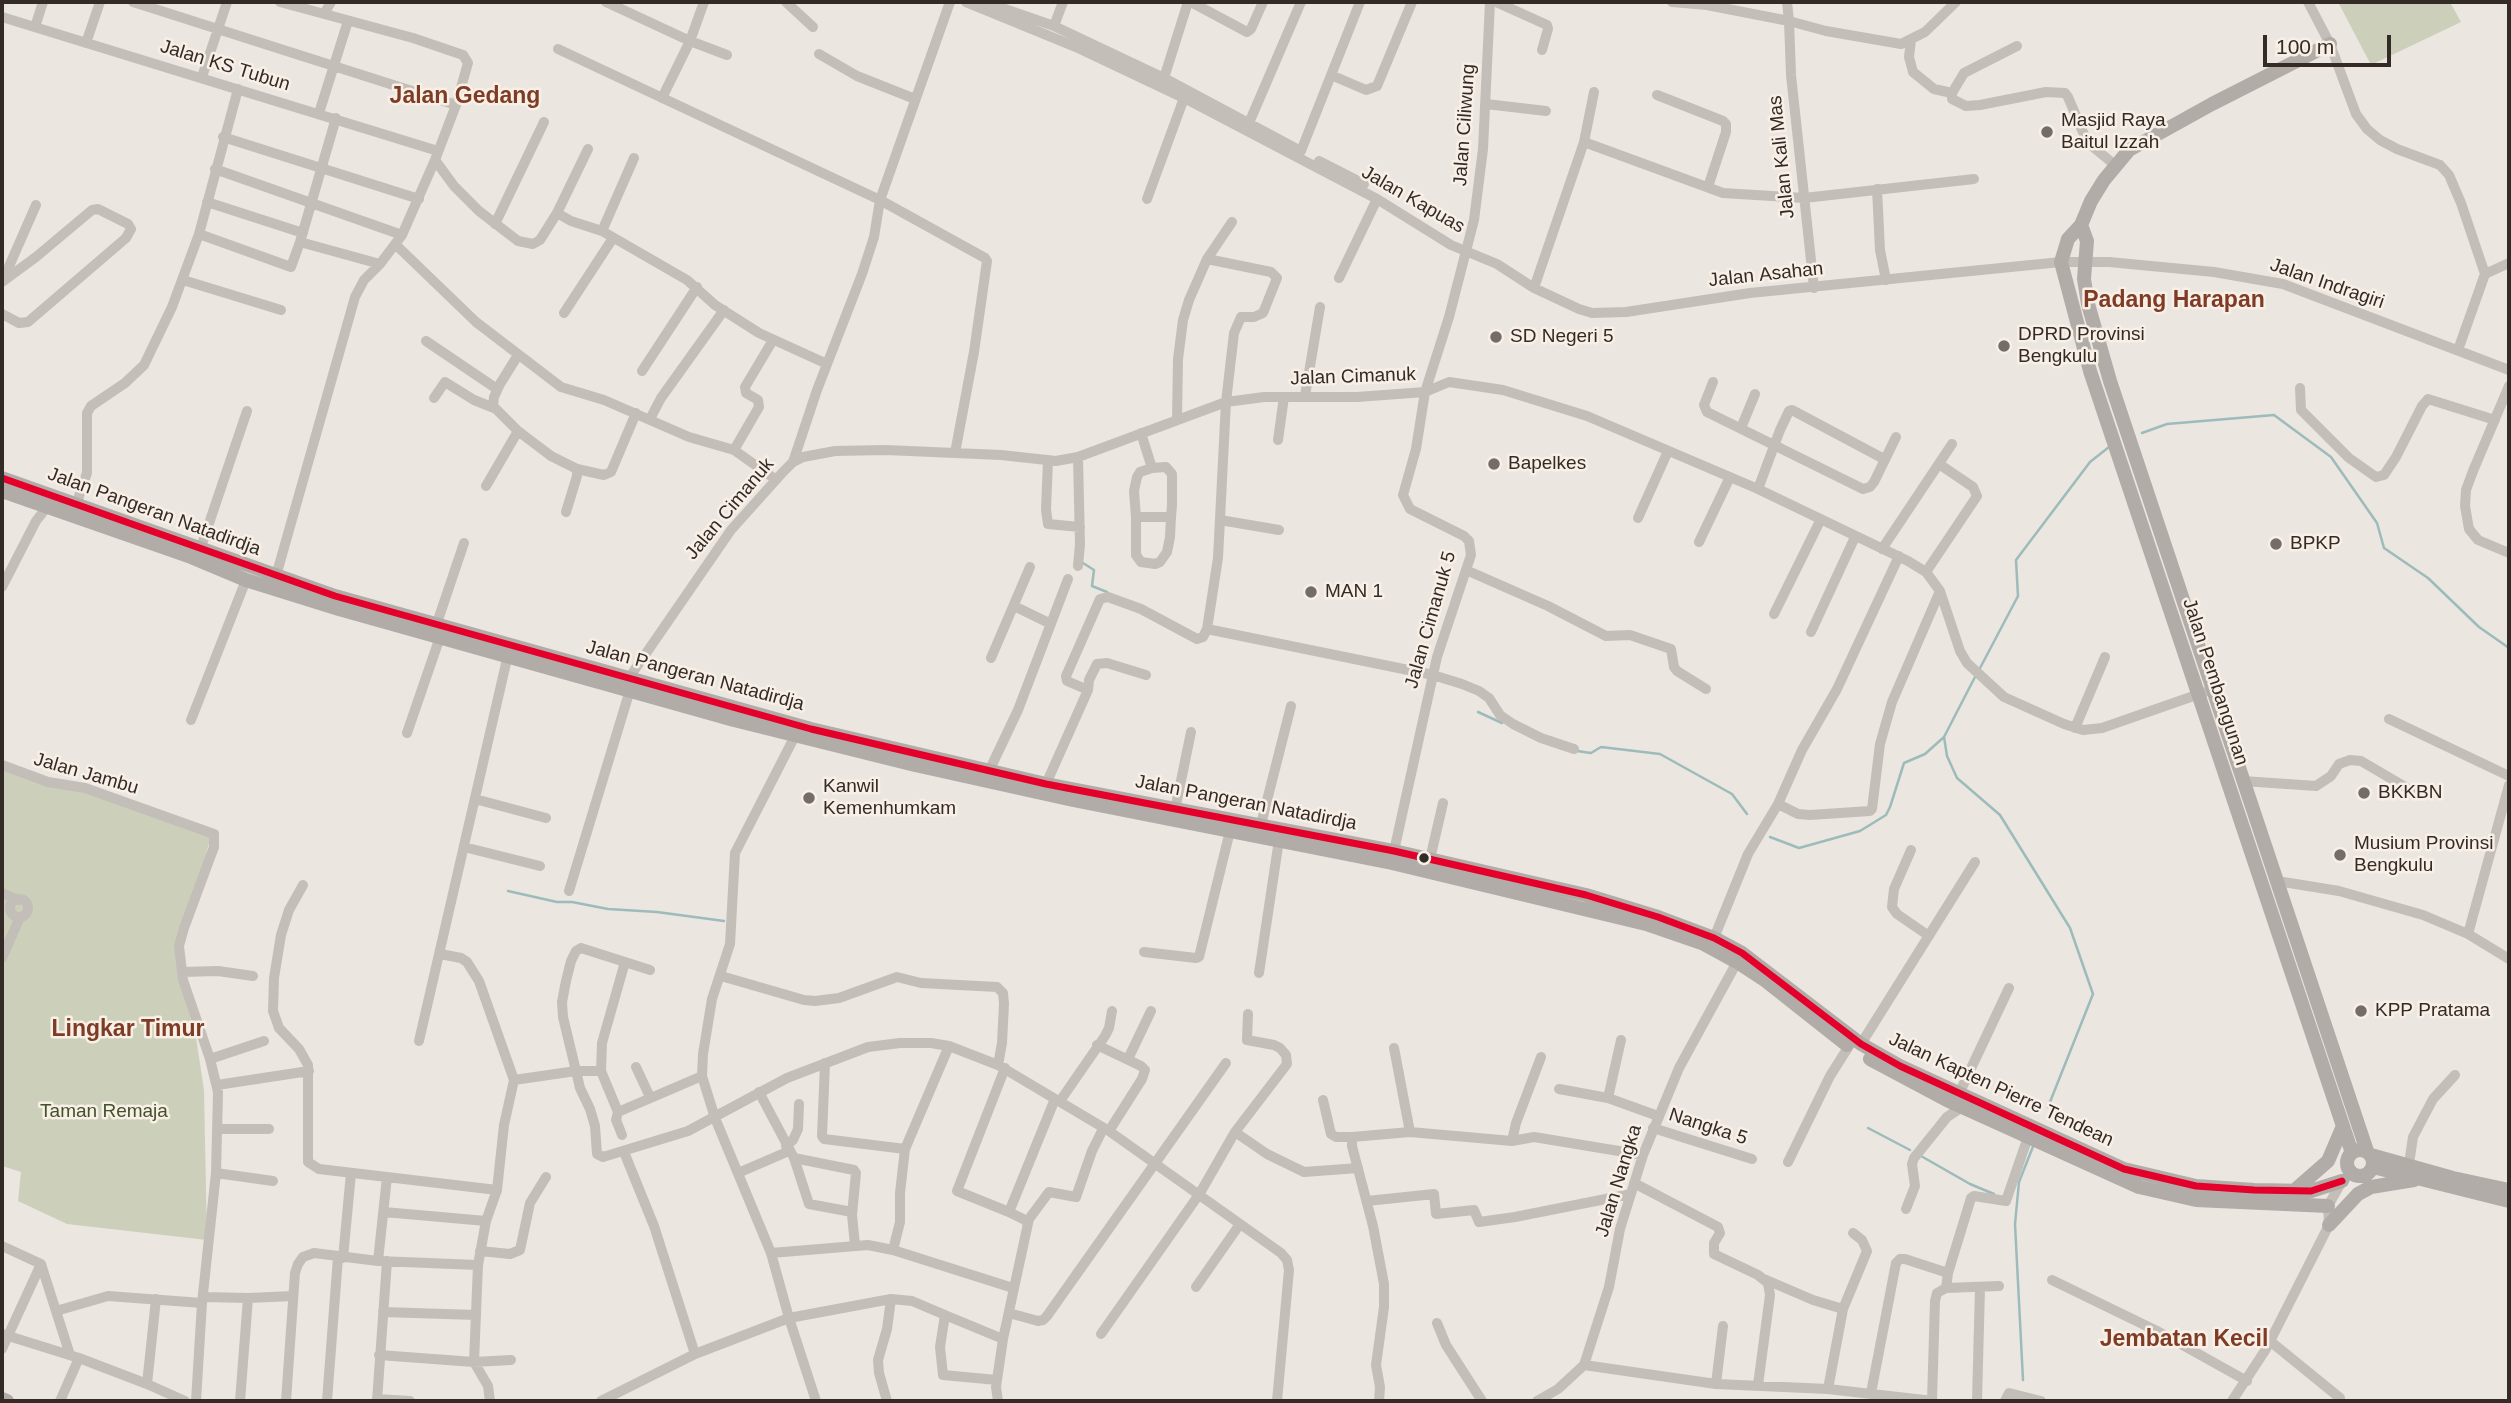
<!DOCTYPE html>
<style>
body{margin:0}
#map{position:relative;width:2511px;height:1403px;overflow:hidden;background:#ebe6e0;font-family:Arial,sans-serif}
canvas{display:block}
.frame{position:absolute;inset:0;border:4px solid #342b27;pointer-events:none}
.scale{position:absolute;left:2263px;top:35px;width:128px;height:32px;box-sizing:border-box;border:4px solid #342b27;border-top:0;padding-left:9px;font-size:21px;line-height:24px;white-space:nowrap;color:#342b27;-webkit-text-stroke:5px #f8f0e6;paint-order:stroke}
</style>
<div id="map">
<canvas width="2511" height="1403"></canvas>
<div class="frame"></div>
<div class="scale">100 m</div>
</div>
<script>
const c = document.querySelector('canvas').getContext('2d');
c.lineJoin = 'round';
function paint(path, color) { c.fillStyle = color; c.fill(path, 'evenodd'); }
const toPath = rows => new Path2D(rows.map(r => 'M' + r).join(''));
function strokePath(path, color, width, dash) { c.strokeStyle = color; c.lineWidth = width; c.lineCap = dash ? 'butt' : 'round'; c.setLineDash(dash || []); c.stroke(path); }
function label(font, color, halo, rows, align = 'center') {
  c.font = font + ' Arial,sans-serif'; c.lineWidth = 5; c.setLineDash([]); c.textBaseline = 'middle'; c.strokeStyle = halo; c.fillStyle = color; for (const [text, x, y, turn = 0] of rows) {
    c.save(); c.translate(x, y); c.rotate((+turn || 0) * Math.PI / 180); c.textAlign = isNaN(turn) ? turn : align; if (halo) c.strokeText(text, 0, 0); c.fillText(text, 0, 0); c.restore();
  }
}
const green = toPath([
 [2338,2,2450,2,2461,22,2371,65],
 [2,763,81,791,148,805,211,836,182,946,204,1090,207,1240,67,1224,18,1201,21,1172,2,1166]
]);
const stream = toPath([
 [2142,433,2167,424,2274,415,2331,457,2377,523,2384,548,2428,578,2479,627,2509,648],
 [1083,563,1094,570,1092,586,1107,592],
 [1979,670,2018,596,2016,560,2090,462,2109,447],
 [1976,675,1944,737,1947,756,1957,778,2000,815,2070,928,2093,994,2048,1107],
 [1478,712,1502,723],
 [1577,751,1591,753,1601,747,1660,754,1732,794,1747,814],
 [1770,837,1799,848,1860,831,1886,815,1890,807,1904,763,1925,754,1944,737],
 [508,891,557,902,572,902,608,909,657,912,724,921],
 [1868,1128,1910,1150],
 [1921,1156,1970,1184,1994,1194],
 [2023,1380,2015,1224,2019,1182,2034,1144]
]);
const minor = toPath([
 [133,2,456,105],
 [606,2,690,41,727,55],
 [786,2,813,27],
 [966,2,1076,47,1192,102,1377,199,1451,245,1497,264,1534,288,1579,309,1592,313,1626,312,1750,293,2061,262,2109,262,2214,272,2283,284,2509,370],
 [985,2,1054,26,1164,78,1295,148],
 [1191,2,1247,32,1251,29,1263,2],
 [1496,2,1547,25,1548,29,1542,50],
 [1672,2,1707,5,1789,21,1791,75,1814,288],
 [1787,2,1789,21,1826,31,1901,44,1925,32,1956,2],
 [2308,2,2330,44,2356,114,2367,129,2380,140,2397,149,2440,165,2449,175,2461,203,2485,274],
 [324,14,331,2],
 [2,17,438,151],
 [1054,26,1063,2],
 [35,27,43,2],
 [1911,40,1909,57,1913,72,1934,89,1952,93],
 [86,43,100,2],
 [2017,46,1964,73,1952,93,1952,99,1966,106,1980,105,2046,92,2065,93,2068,97,2085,137,2093,147,2115,165],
 [558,49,880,200,985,258,987,261,974,352,955,453],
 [819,54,857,76,915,99],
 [1331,75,1366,90,1377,86,1412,2],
 [202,77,227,2],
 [1164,78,1188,2],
 [1657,95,1723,121,1726,124,1726,132,1708,187],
 [662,98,690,41,704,2],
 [1486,104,1546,111],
 [319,113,348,21],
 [1249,123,1301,2],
 [223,137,419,199],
 [1584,142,1723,193,1804,198,1974,179],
 [1301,151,1360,2],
 [435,160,454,186,479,211,518,241,533,244,540,240,557,213,588,149],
 [1319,161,1364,184],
 [215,169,402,235],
 [1877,189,1880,250,1886,280],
 [1147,199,1184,98],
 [207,202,303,233],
 [557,213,571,221,602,231,687,280,715,305,759,333,827,364],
 [495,224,544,122],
 [602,231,634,158],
 [199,234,291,267,300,242,336,118],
 [300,242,380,264],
 [395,244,476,322,561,387,604,400,689,437,734,450,775,479],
 [1339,278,1377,199],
 [3,280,36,205],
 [183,280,281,310],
 [1534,288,1584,142,1594,92],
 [564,313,613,238],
 [2,314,19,323,28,322,126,238,131,229,128,224,98,209,92,210,36,257,2,282],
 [426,341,497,389],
 [2458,350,2485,274,2509,263],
 [518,355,500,384,494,397,493,406,518,431,551,456,577,469,577,476,566,512],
 [642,371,697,287],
 [1713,382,1704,405,1707,412,1863,489,1870,487,1874,482,1896,437],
 [2509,386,2473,471,2466,490,2465,506,2469,529,2478,540,2509,553],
 [2300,388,2301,410,2349,458,2376,477,2384,475,2396,457,2422,406,2428,399,2495,420],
 [1305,396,1320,307],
 [434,398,445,382,474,400,494,408],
 [650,419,661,398,724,310],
 [1177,419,1178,359,1183,320,1189,300,1207,259,1232,222],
 [1741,428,1755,394],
 [1278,440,1284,397],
 [734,450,759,407,758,400,746,393,745,387,773,340],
 [1078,457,1080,544,1078,566],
 [1048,460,1046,510,1048,524,1080,527],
 [793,462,817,390,862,274,874,237,880,200,950,2],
 [1152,468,1166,467,1172,474,1172,505,1171,517,1170,537,1167,552,1160,562,1155,564,1141,562,1136,555,1136,517,1171,517],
 [577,469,604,475,611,472,636,413],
 [486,486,518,431],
 [1758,489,1780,430,1789,411,1792,410,1884,459],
 [76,505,87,473,87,413,91,406,125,383,144,365,172,307,199,234,238,89],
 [1136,517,1134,491,1137,477,1140,472,1152,468,1141,433],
 [1638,518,1668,451],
 [1220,520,1279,530],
 [1699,542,1730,477],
 [1882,549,1952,444],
 [200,550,247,411],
 [1466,570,1548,606,1606,636,1630,635,1671,649,1674,667,1677,671,1706,689],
 [1926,572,1977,496,1973,487,1939,464],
 [276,576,355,297,364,280,380,264,402,235,435,160,456,105,468,63,463,55,413,38,280,2],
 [2,587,36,521,47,507],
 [1014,606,1051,624],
 [1774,614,1821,519],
 [436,626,464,543],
 [1207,629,1433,675,1462,684,1479,691,1489,698,1500,715,1513,724,1541,738,1574,749],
 [1811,632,1855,537],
 [991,658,1030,567],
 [629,678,731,530,783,472,793,462,803,457,835,451,886,450,1001,455,1056,461,1078,457,1226,402,1264,397,1357,397,1425,392,1449,382,1503,390,1587,416,1758,489,1908,561,1926,572,1940,591,1960,651,1967,663,2004,697,2064,724,2083,730,2102,728,2205,692],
 [1088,690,1067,681,1066,676,1100,599,1108,597,1141,609,1197,639,1203,637,1207,629,1218,558,1226,402,1234,333,1241,317,1254,317,1263,313,1277,278,1271,272,1207,259],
 [2389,719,2509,776],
 [191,720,246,580],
 [2075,728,2105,657],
 [798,730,735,853,730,944,712,999,703,1054,702,1076,715,1118,771,1253,789,1318,816,1401],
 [407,733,440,637],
 [2,765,48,782,85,788,214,834,214,847,184,928,179,946,183,980,210,1059,218,1092,216,1173,202,1303,196,1401],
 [990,769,1018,710,1068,579],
 [2243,781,2316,786,2331,776,2339,764,2350,760,2361,761,2419,795],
 [1046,784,1088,690,1089,680,1097,664,1107,663,1146,675],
 [475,799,546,818],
 [1778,804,1798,814,1810,815,1870,811,1872,809,1880,744,1892,702,1940,591],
 [1175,810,1191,732],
 [1259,832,1291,706],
 [464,847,540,866],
 [1911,850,1894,889,1892,907,1897,914,1929,936],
 [1394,851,1437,657,1471,555,1469,541,1464,536,1410,509,1403,495,1416,449,1425,392,1449,317,1474,220,1483,149,1490,2],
 [1430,859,1443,803],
 [2277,881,2339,891,2423,915,2468,934,2509,959],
 [303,885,289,910,281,935,274,978,273,1011,279,1028,299,1049,308,1065,308,1162,319,1169,497,1190],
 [569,891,630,690],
 [2,893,18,900],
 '10 908a9 9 0 1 1 18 0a9 9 0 1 1-18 0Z',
 [2468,934,2509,785],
 [1714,938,1748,854,1778,804,1802,750,1837,689,1899,556],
 [1144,952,1196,958,1199,957,1230,831],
 [440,954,461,958,467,962,479,981,514,1080,504,1125,497,1190,486,1221,478,1265,474,1362,488,1386,490,1401],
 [2,958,20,917],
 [182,972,218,971,253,976],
 [1259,973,1279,840],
 [721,976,804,1000,815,1001,839,998,897,977,921,983,997,987,1003,993,1004,1004,1002,1043,998,1065],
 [419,1041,507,659],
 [1861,1044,1975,862],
 [1097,1045,1141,1066,1145,1070,1142,1079,1109,1131],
 [1394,1048,1410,1132],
 [210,1059,264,1041],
 [1128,1059,1151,1011],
 [825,1063,822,1136,824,1139,905,1149],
 [636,1067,650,1097],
 [1005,1068,957,1191,1009,1212,1025,1220,1027,1223],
 [601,1071,576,1071,563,1017,562,1002,566,981,571,961,576,951,581,948,625,962],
 [514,1080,576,1071,580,1088,590,1109,595,1126,597,1154,603,1157,688,1131,787,1078,868,1047,900,1043,931,1043,949,1046,998,1065,1109,1131,1281,1253,1287,1260,1289,1270,1277,1401],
 [217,1085,309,1071],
 [1559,1089,1608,1098,1658,1116],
 [759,1092,794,1158,809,1204,852,1212],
 [1608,1098,1621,1040],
 [1957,1098,2009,988],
 [1323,1100,1331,1134,1336,1137,1352,1137],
 [1060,1101,1105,1036,1109,1028,1112,1011],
 [618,1112,702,1076],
 [1653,1128,1752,1159],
 [218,1129,269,1129],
 [1235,1132,1267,1154,1304,1172,1358,1168],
 [622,1135,616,1120,618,1112,601,1071,602,1043,625,962,650,970],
 [1512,1141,1516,1123,1541,1057],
 [786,1146,793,1140,798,1129,799,1104],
 [624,1152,654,1226,695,1354],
 [794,1158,854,1170,856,1173,852,1215,855,1245],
 [1788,1162,1830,1076,1849,1046],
 [2409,1164,2413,1137,2433,1099,2455,1075],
 [216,1173,273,1181],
 [738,1173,789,1151],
 [1634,1183,1718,1227,1720,1233,1714,1243,1714,1254,1758,1275,1768,1283,1770,1295,1758,1385],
 [1367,1201,1434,1194,1436,1214,1474,1210,1479,1222,1515,1217,1631,1194],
 [1906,1209,1915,1186,1912,1164,1914,1158,1947,1117,1962,1107],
 [384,1212,486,1221],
 [1009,1212,1055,1099],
 [2,1246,41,1264,70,1355],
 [893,1250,900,1222,900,1193,905,1149,949,1046],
 [480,1251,510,1254,520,1250,530,1203,546,1177],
 [771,1253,868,1245,893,1250,1013,1288],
 [343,1258,351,1173],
 [378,1261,387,1177],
 [1764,1279,1813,1300,1843,1309],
 [2052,1280,2159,1332,2247,1381],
 [1196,1287,1240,1224],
 [1946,1288,1948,1273,1971,1198,1974,1196,2006,1201,2028,1137],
 [203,1297,248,1298,240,1401],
 [248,1298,293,1296],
 [56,1311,108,1296,202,1303],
 [383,1312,476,1315],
 [1009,1313,1038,1321,1043,1320,1047,1316,1226,1063],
 [1437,1323,1446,1345,1482,1401],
 [2,1334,79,1358,147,1384,185,1401],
 [1101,1334,1200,1193,1235,1132,1287,1064,1286,1055,1280,1048,1274,1045,1247,1040,1248,1014],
 [2270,1341,2340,1398],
 [2,1349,41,1264],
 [379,1355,474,1362,511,1360],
 [1584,1365,1716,1384,1828,1389,1933,1401],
 [997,1380,943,1375,940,1347,945,1315,1003,1339],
 [147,1384,156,1299],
 [1716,1384,1723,1326],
 [1828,1389,1843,1309,1867,1251,1862,1240,1853,1233],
 [1871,1393,1896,1263,1900,1259,1905,1259,1948,1273],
 [377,1399,410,1401],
 [60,1401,79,1358],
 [286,1401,295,1273,298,1264,303,1257,314,1253,378,1261,478,1265],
 [327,1401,338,1257],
 [377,1401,387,1261],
 [601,1401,695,1354,789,1318,891,1299,912,1301,945,1315],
 [887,1401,879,1373,878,1360,887,1329,891,1299],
 [998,1401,996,1387,1003,1339,1029,1219,1049,1192,1076,1197,1092,1151,1103,1129],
 [1379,1401,1380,1387,1376,1365,1384,1307,1384,1284,1373,1226,1352,1146,1352,1137,1410,1132,1512,1141,1534,1137,1643,1155],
 [1537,1401,1558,1389,1584,1365,1609,1287,1620,1229,1643,1155,1679,1068,1737,962],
 [1932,1401,1935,1301,1937,1293,1946,1288,1999,1286],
 [1977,1401,1980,1288],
 [2005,1401,2009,1393,2041,1401],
 [2232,1401,2266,1349,2329,1225,2328,1206,2342,1181,2352,1173]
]);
const major = toPath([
 [2330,44,2212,104,2129,150,2104,180,2091,201,2081,225,2068,239,2061,262,2090,371,2352,1153],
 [2081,225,2087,241,2084,279,2088,304,2110,381,2367,1151],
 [2,478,335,596,811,729,1046,784,1394,851,1586,895,1658,917,1714,938,1742,953,1861,1044,1900,1066,2124,1169,2196,1186,2254,1190,2311,1191,2342,1181],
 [2,491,191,557,246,580,339,609,734,720,915,765,1073,800,1392,863,1646,924,1704,944,1737,962,1766,981,1847,1045],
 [1870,1059,1947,1100,2139,1187,2196,1200,2328,1206],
 '2347 1163a13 13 0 1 1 26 0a13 13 0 1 1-26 0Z',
 [2371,1155,2453,1178,2509,1190],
 [2373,1167,2509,1201],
 [2296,1189,2328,1161,2343,1126],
 [2329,1225,2358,1194,2371,1187,2414,1180],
 [2,1399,7,1401]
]);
const bus1 = toPath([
 [2,478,335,596,811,729,1046,784,1394,851,1586,895,1658,917,1714,938,1742,953,1861,1044,1900,1066,2124,1169,2196,1186,2254,1190,2311,1191,2342,1181]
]);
const markers = [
 [2047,132,7,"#746c68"],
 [1496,337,7,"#746c68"],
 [2004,346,7,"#746c68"],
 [1494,464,7,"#746c68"],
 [2276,544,7,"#746c68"],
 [1311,592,7,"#746c68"],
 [2364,793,7,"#746c68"],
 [809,798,7,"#746c68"],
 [2340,855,7,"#746c68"],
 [1424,858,6,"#342b27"],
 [2361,1011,7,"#746c68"]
];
const streetNames = [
 ["Jalan KS Tubun",225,66,17],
 ["Jalan Ciliwung",1465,125,-86],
 ["Jalan Kali Mas",1782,157,-96],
 ["Jalan Kapuas",1413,200,30],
 ["Jalan Asahan",1766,275,-6],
 ["Jalan Indragiri",2327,284,19],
 ["Jalan Cimanuk",1353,377,-2],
 ["Jalan Cimanuk",730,509,-50],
 ["Jalan Pangeran Natadirdja",154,512,20],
 ["Jalan Cimanuk 5",1431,620,-74],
 ["Jalan Pangeran Natadirdja",695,676,15],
 ["Jalan Pembangunan",2215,682,72],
 ["Jalan Jambu",86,774,16],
 ["Jalan Pangeran Natadirdja",1246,803,11],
 ["Jalan Kapten Pierre Tendean",2001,1090,25],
 ["Nangka 5",1708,1127,18],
 ["Jalan Nangka",1619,1181,-73]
];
const poiNames = [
 ["Masjid Raya",2061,121],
 ["Baitul Izzah",2061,143],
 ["DPRD Provinsi",2018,335],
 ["Bengkulu",2018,357],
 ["SD Negeri 5",1510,337],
 ["Bapelkes",1508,464],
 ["BPKP",2290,544],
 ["MAN 1",1325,592],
 ["Kanwil",823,787],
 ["Kemenhumkam",823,809],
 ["BKKBN",2378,793],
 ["Musium Provinsi",2354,844],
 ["Bengkulu",2354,866],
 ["KPP Pratama",2375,1011]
];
const parkNames = [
 ["Taman Remaja",104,1112]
];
const quarterNames = [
 ["Jalan Gedang",465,97],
 ["Padang Harapan",2174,301],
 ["Lingkar Timur",128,1030],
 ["Jembatan Kecil",2184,1340]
];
paint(green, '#ccd0bb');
strokePath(stream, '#9dbbbb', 2.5);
strokePath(minor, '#c4beb8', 10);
strokePath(major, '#b2aca8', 14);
strokePath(bus1, '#e4002b', 7);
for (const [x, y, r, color] of markers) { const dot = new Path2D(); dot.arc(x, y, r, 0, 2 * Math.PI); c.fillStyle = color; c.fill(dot); strokePath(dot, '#f8f0e6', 2.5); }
label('19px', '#342b27', '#f8f0e6', streetNames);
label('19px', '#342b27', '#f8f0e6', poiNames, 'left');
label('19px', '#43512d', '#f8f0e6', parkNames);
label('bold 23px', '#7e3b25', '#f8f0e6', quarterNames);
</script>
